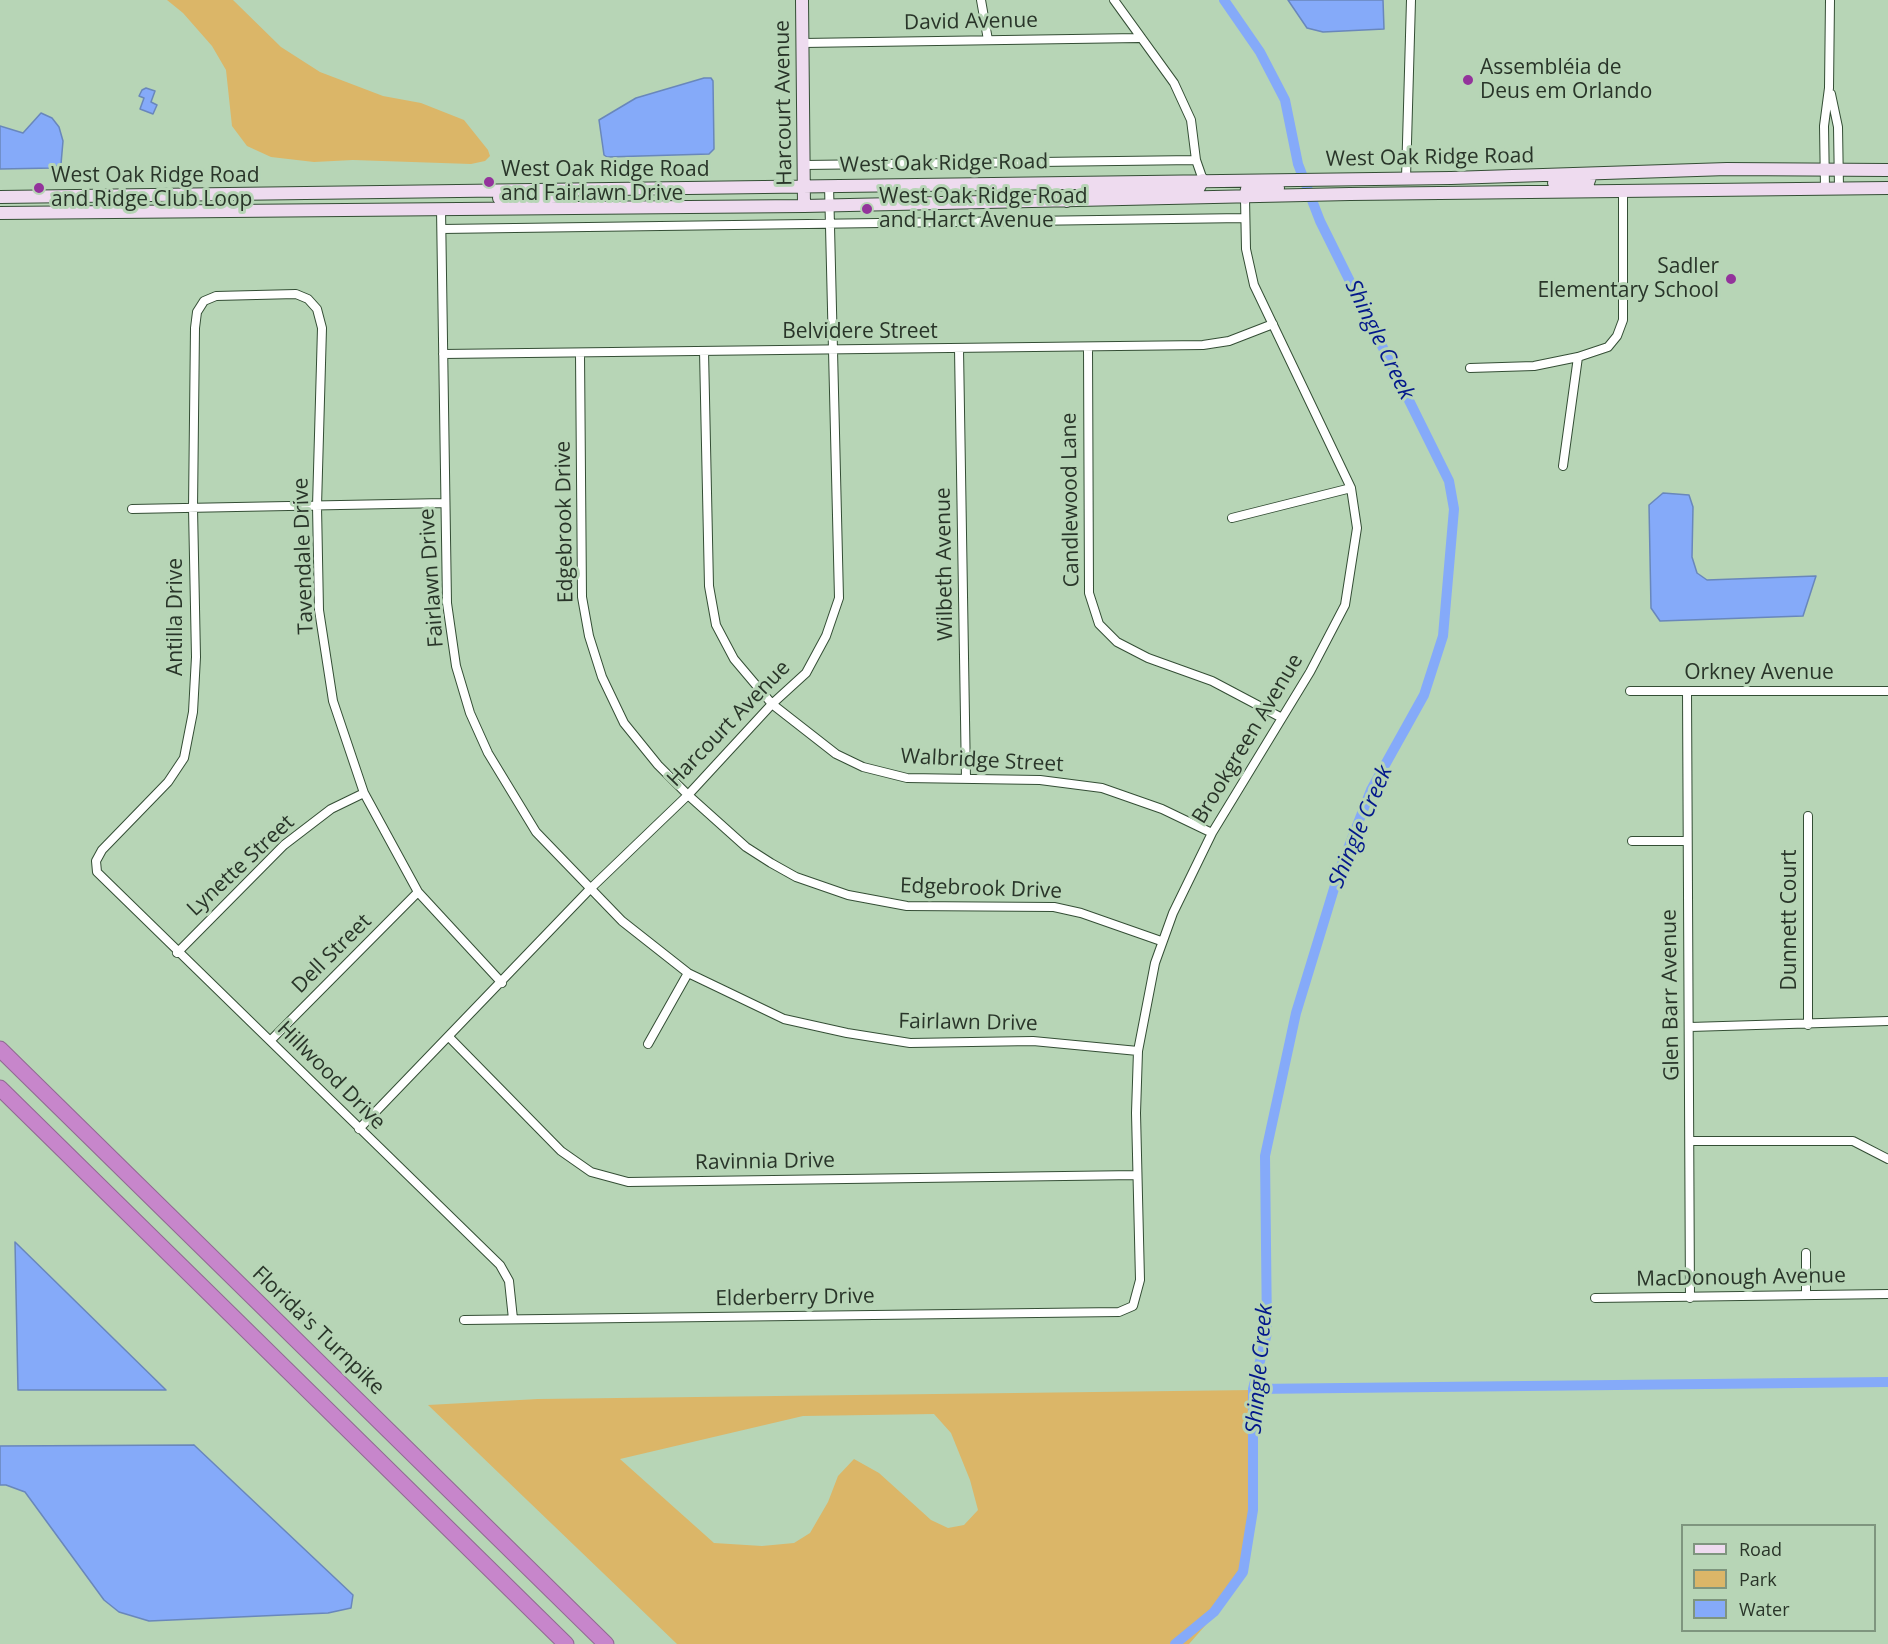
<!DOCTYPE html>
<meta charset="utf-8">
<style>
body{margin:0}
#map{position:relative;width:1888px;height:1644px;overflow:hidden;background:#b7d5b6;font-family:"Open Sans",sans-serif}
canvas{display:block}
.legend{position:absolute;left:1681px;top:1524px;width:195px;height:108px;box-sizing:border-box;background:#b7d5b6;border:2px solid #7e957e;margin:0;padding:8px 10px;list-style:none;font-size:18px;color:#293529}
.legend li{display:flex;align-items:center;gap:12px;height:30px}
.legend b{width:30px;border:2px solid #7e957e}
</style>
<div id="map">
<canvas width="1888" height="1644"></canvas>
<ul class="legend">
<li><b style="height:8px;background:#eedbef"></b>Road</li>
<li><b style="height:16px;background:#dbb668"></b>Park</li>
<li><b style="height:16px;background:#85aaf9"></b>Water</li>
</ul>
</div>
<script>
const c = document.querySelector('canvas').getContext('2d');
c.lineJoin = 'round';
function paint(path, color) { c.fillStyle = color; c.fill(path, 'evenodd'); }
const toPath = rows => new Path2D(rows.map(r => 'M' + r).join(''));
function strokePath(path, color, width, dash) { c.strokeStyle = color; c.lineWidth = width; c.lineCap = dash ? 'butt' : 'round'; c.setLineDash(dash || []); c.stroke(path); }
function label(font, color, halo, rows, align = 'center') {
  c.font = font + ' "Open Sans",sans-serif'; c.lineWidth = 6; c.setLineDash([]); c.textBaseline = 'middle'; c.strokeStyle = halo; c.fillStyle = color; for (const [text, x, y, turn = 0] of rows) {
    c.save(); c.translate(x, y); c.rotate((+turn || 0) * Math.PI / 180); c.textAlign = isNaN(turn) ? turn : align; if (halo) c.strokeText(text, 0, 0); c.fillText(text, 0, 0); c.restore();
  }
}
const green = toPath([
 [167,0,233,0,281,47,320,72,383,96,421,103,464,120,488,150,490,156,485,161,471,164,353,160,314,162,271,157,247,146,232,126,226,70,212,46,183,13],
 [1254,1390,1254,1487,1248,1547,1240,1575,1219,1610,1189,1644,677,1644,428,1405,538,1399],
 [934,1414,951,1433,970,1480,978,1510,964,1525,948,1528,931,1520,879,1473,854,1459,838,1476,828,1502,810,1533,794,1543,762,1546,714,1543,620,1459,803,1416]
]);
const water = toPath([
 [1288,0,1383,0,1384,29,1323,32,1307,28,1288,0],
 [704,78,711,78,713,81,714,149,709,154,607,157,604,155,599,120,636,98,704,78],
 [146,88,155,91,151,102,157,105,153,114,140,109,144,98,139,96,142,90,146,88],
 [41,113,52,118,59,127,63,141,61,164,53,168,0,169,0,126,23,133,41,113],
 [1663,493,1689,495,1693,507,1692,557,1697,573,1707,580,1816,576,1803,616,1660,621,1651,608,1649,505,1663,493],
 [15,1242,166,1390,18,1390,15,1242],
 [194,1445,353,1595,351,1608,328,1613,149,1621,119,1612,104,1600,25,1492,6,1485,0,1485,0,1446,194,1445]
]);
const canal = toPath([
 [1253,1389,1888,1382],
 [1175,1644,1214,1612,1243,1572,1253,1510,1253,1389,1267,1333,1265,1156,1296,1013,1340,869,1371,790,1424,695,1443,636,1454,509,1449,481,1320,221,1298,164,1285,100,1260,52,1224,0]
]);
const street = toPath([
 [981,0,988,40],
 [1114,0,1174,83,1191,120,1196,160,1203,180],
 [803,43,1139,38],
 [1831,94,1838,127,1839,188],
 [804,165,1196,160],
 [1406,178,1411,0],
 [1825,188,1824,126,1829,88,1830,0],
 [441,209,447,603,456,666,470,713,488,753,536,832,622,921,688,973,784,1019,847,1033,910,1043,1033,1041,1138,1051],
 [442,229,1245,218],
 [1088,347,1089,593,1099,624,1117,642,1148,658,1212,681,1282,718],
 [959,349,966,779],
 [704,351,709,586,716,625,734,659,772,704,836,754,863,767,907,778,1040,780,1102,788,1162,809,1212,833],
 [443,354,1203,345,1229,341,1273,324],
 [580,354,582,597,589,636,602,677,624,723,658,765,688,795,746,847,771,863,796,877,848,895,907,906,1054,907,1081,913,1161,941],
 [1470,368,1534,366,1578,357,1608,347,1617,336,1623,320,1623,191],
 [1563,466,1578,357],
 [132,509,445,503],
 [1232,518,1351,488],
 [1630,691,1888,691],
 [1687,691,1690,1298],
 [1808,816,1808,1025],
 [1632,841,1687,841],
 [177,953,284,845,331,809,364,793],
 [502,983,418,892,364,793,333,701,319,610,317,506,322,328,317,309,308,299,296,294,216,296,204,301,197,312,195,328,193,508,196,657,193,712,184,758,168,782,102,850,96,861,97,872,500,1265,509,1281,513,1319],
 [1690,1027,1888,1021],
 [449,1037,561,1151,591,1172,628,1182,1137,1175],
 [271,1040,418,892],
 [648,1044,688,973],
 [359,1129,589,890,688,795,772,704,806,673,826,636,839,598,829,185],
 [1691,1141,1853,1141,1888,1159],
 [1806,1253,1806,1295],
 [1595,1298,1888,1294],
 [464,1320,1119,1312,1133,1306,1140,1280,1136,1113,1138,1051,1155,963,1173,913,1212,833,1310,672,1345,605,1357,528,1351,488,1254,285,1246,249,1245,198]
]);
const secondary = toPath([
 [802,0,804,206],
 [1554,183,1588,183,1591,174],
 [0,197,1451,178,1727,169,1888,170],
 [499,198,556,196],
 [1245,198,1247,189,1278,188],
 [1067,201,1088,190,1198,189,1203,180],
 [0,213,804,206,1350,194,1888,188]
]);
const highway = toPath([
 [0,1049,606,1644],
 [0,1088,566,1644]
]);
const markers = [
 [1468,80,6,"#93339b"],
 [489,182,6,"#93339b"],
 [39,188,6,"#93339b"],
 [867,209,6,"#93339b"],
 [1731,279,6,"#93339b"]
];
const streetNames = [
 ["David Avenue",971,22,-1],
 ["Harcourt Avenue",784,103,-91],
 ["West Oak Ridge Road",1430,158,-1],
 ["West Oak Ridge Road",944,164,-1],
 ["Belvidere Street",860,332],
 ["Candlewood Lane",1071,500,-91],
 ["Edgebrook Drive",565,522,-91],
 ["Tavendale Drive",304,556,-92],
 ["Wilbeth Avenue",945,564,-91],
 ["Fairlawn Drive",432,578,-94],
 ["Antilla Drive",176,617,-90],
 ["Orkney Avenue",1759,673],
 ["Harcourt Avenue",729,724,-46],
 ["Brookgreen Avenue",1248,739,-59],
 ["Walbridge Street",982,761,3],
 ["Lynette Street",241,866,-43],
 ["Edgebrook Drive",981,889,2],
 ["Dunnett Court",1790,920,-90],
 ["Dell Street",332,954,-45],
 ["Glen Barr Avenue",1671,995,-91],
 ["Fairlawn Drive",968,1023,1],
 ["Hillwood Drive",331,1076,45],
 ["Ravinnia Drive",765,1162,-1],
 ["MacDonough Avenue",1741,1278,-1],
 ["Elderberry Drive",795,1298,-1],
 ["Florida's Turnpike",318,1331,44]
];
const poiNames = [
 ["Assembléia de",1480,68],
 ["Deus em Orlando",1480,92],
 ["West Oak Ridge Road",501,170],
 ["and Fairlawn Drive",501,194],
 ["West Oak Ridge Road",51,176],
 ["and Ridge Club Loop",51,200],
 ["West Oak Ridge Road",879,197],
 ["and Harct Avenue",879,221],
 ["Sadler",1719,267,"right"],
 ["Elementary School",1719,291,"right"]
];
const waterNames = [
 ["Shingle Creek",1379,340,64],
 ["Shingle Creek",1361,827,-67],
 ["Shingle Creek",1260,1369,-85]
];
paint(green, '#dbb668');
paint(water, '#85aaf9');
strokePath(water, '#6987bb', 1.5);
strokePath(canal, '#85aaf9', 10);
strokePath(street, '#344e35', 10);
strokePath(secondary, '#344e35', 14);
strokePath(highway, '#906a92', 17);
strokePath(street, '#fff', 8);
strokePath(secondary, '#eedbef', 12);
strokePath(highway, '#c786cb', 15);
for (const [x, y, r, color] of markers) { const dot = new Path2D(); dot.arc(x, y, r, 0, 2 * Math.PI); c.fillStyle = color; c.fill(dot); strokePath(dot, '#b7d5b6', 2); }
label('21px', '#293529', '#b7d5b6', streetNames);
label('21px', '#293529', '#b7d5b6', poiNames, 'left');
label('italic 22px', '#03188b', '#b7d5b6', waterNames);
</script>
